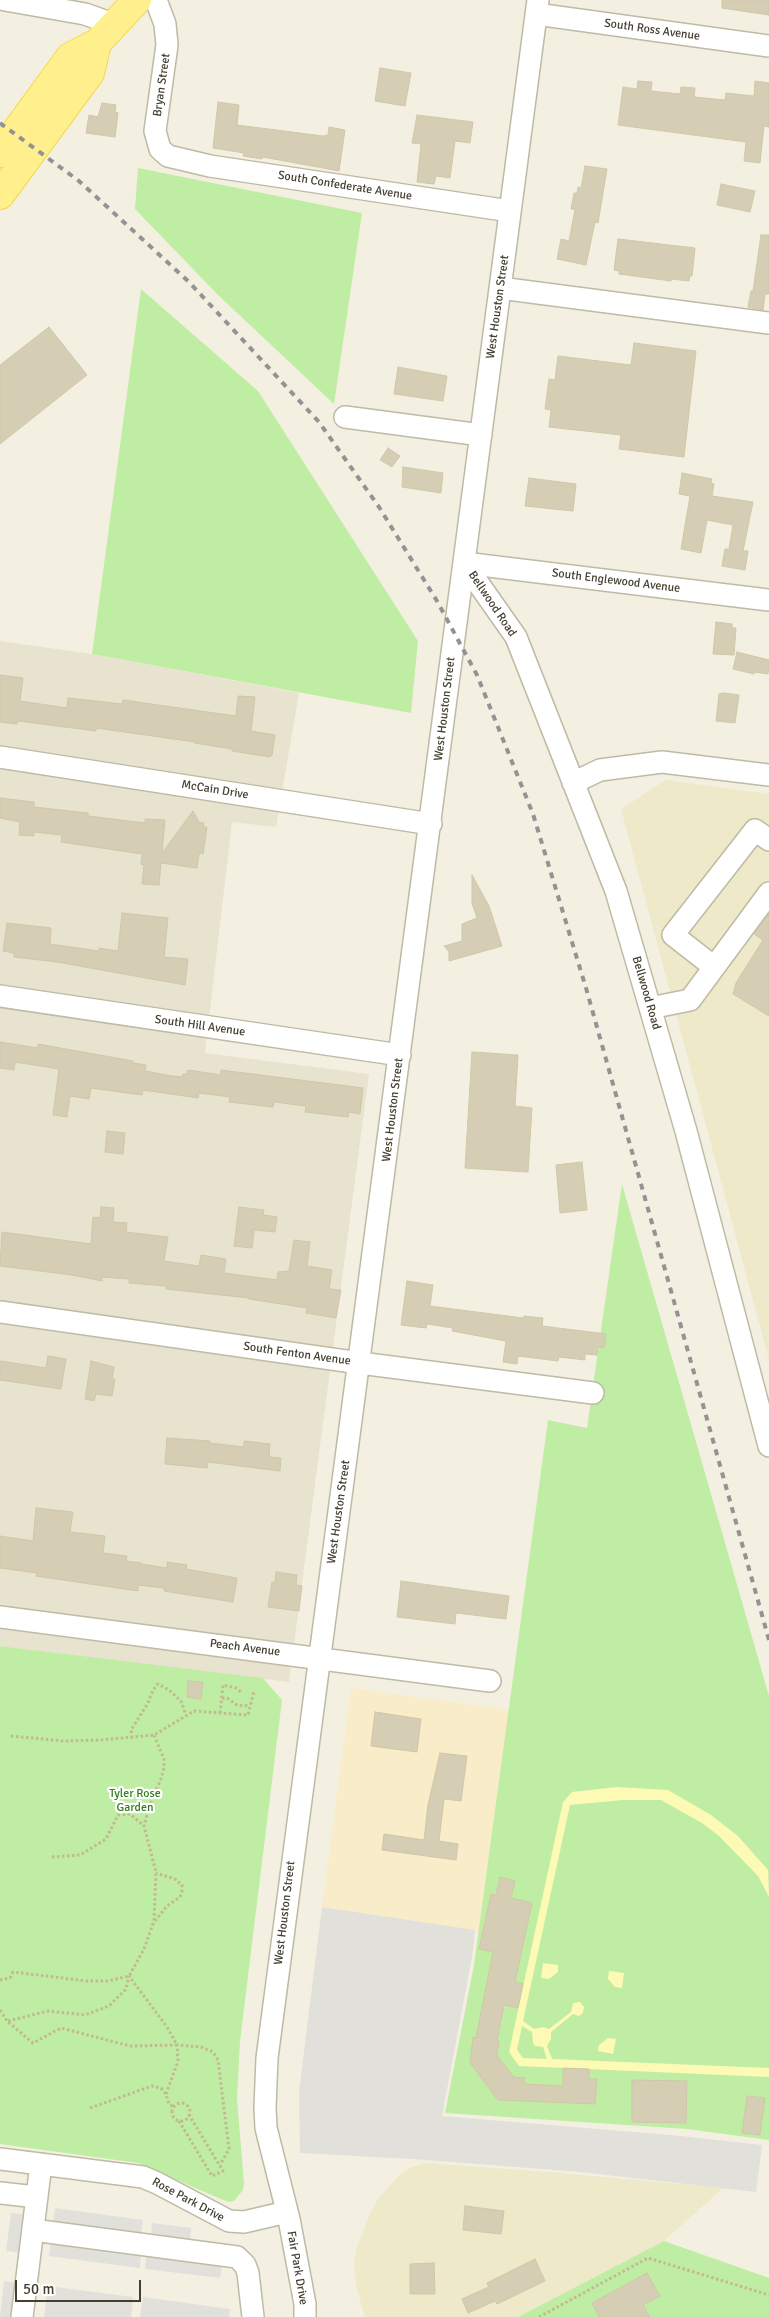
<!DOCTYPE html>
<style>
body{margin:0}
#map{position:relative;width:769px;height:2317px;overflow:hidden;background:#f3f0e1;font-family:Signika,sans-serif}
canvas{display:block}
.scale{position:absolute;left:15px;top:2280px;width:126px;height:22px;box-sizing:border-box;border:2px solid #444031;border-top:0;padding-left:6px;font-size:15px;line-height:18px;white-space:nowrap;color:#444031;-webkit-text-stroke:4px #fff;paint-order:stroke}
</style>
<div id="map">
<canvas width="769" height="2317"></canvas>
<div class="scale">50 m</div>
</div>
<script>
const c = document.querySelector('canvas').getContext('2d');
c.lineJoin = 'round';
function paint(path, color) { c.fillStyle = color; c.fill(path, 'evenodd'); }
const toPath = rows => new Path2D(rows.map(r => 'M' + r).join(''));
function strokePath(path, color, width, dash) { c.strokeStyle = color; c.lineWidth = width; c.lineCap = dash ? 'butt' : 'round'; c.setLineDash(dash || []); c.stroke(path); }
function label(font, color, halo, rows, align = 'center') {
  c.font = font + ' Signika,sans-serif'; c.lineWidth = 4.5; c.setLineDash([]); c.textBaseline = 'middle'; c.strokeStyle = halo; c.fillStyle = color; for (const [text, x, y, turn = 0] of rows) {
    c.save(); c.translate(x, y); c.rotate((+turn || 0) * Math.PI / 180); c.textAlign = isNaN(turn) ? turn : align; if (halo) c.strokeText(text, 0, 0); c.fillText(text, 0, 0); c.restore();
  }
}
const residential = toPath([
 [0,641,92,654,299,693,276,827,232,822,205,1053,369,1074,289,1682,0,1646]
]);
const commercial = toPath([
 [351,1688,510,1710,479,1931,322,1907]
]);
const education = toPath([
 [666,780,769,794,769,1360,621,809],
 [427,2163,561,2173,723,2188,664,2241,518,2317,365,2317,356,2286,354,2263,356,2250,369,2216,378,2199,399,2175,411,2167]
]);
const green = toPath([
 [138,168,362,213,334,404,218,295,135,209],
 [141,289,258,391,418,641,411,713,92,654],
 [622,1184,769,1696,769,2140,687,2129,445,2113,474,1965,548,1420,587,1428],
 [0,1646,263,1678,282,1700,240,2041,237,2099,244,2183,243,2190,234,2201,229,2202,223,2200,138,2163,0,2144],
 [664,2241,769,2278,769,2317,518,2317]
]);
const sand = toPath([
 [617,1787,668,1790,711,1815,738,1836,768,1870,769,1897,758,1876,719,1836,702,1823,661,1800,623,1800,570,1805,523,2021,534,2029,543,2027,549,2029,571,2012,573,2003,580,2002,584,2007,583,2013,579,2016,573,2014,551,2032,551,2039,547,2046,552,2059,769,2068,769,2077,519,2066,509,2052,563,1802,572,1792],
 [522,2026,532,2032,533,2043,535,2046,543,2047,547,2059,523,2058,517,2050],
 [543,1963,558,1965,558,1972,549,1979,541,1978],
 [609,1971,624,1973,622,1988,615,1987,608,1979],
 [608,2038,616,2039,613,2054,598,2051,599,2045]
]);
const parking = toPath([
 [322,1907,475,1930,472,1957,442,2116,681,2136,762,2145,756,2192,580,2172,413,2159,300,2153,299,2092],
 [55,2208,143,2220,141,2235,151,2236,152,2223,191,2228,190,2241,225,2245,220,2278,145,2269,146,2256,141,2256,140,2268,49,2256],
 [11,2213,42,2217,29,2317,0,2317,4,2281,18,2283,22,2253,6,2251],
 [48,2286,133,2297,131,2317,44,2317],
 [143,2297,230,2309,229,2317,140,2317]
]);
const building = toPath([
 [722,0,769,0,769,15,722,8,722,0],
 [380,68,411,73,405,106,375,101,380,68],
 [638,81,652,82,651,91,680,94,681,87,695,88,694,97,725,100,726,93,754,96,755,81,769,83,769,127,764,126,760,163,744,161,746,142,618,125,623,87,637,89,638,81],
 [218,102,239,105,237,125,323,136,328,135,329,127,345,130,339,171,263,157,262,159,243,156,244,153,213,148,218,102],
 [102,103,116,105,115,112,118,113,115,137,86,133,89,115,98,117,102,103],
 [417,115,473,122,470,143,455,141,450,178,436,176,434,184,417,182,421,144,412,143,417,115],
 [585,166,607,169,598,223,595,222,586,265,557,259,561,239,569,241,575,209,571,209,574,193,577,193,578,187,581,188,585,166],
 [721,184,755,191,750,212,717,205,721,184],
 [761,235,769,235,769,294,765,294,763,310,748,307,751,291,753,291,761,235],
 [618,239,695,248,692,276,690,276,689,281,671,279,671,281,619,274,619,271,614,270,618,239],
 [49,327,87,375,0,444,0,365,49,327],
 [634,343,696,351,684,457,619,449,621,435,549,427,551,410,545,409,549,379,555,380,558,356,631,365,634,343],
 [398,367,447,376,443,401,394,394,398,367],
 [388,448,400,456,392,467,380,460,388,448],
 [403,467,443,473,441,493,402,487,403,467],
 [682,473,712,479,711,483,714,484,712,496,753,502,743,551,748,551,745,570,722,566,725,549,729,549,733,525,707,520,701,553,681,549,690,496,679,494,682,473],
 [529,478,576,484,573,511,525,506,529,478],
 [716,622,732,624,732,628,736,628,734,655,713,654,716,622],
 [737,652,769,660,768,674,754,672,754,674,733,669,737,652],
 [0,675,23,678,20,701,67,708,68,698,122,704,123,700,236,716,238,696,255,697,251,731,275,735,272,755,270,757,232,751,232,749,194,743,195,742,96,728,96,731,18,721,17,724,0,722,0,675],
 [724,693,739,695,735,723,716,721,719,694,724,693],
 [0,798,34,802,34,807,88,813,88,816,145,823,145,819,165,820,162,853,193,811,199,822,204,823,203,827,207,827,203,854,199,853,197,868,161,863,159,885,142,884,144,865,141,864,142,854,61,842,62,835,34,832,34,836,19,835,20,822,0,818,0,798],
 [472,875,489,906,502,946,449,961,449,952,444,946,462,941,462,924,477,918,472,903,472,875],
 [122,913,168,918,164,957,188,959,185,985,57,962,14,957,14,953,3,951,7,923,51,928,50,944,99,951,99,948,118,951,122,913],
 [769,914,769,1016,733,994,736,983,763,940,754,934,769,914],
 [0,1042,38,1048,38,1044,133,1061,133,1063,146,1065,145,1071,172,1076,182,1077,183,1074,187,1074,188,1070,221,1075,221,1070,363,1088,360,1114,349,1112,348,1117,305,1112,306,1106,274,1102,273,1107,229,1102,230,1097,199,1093,198,1098,143,1090,142,1095,91,1088,89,1099,70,1096,67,1117,53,1115,59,1069,15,1062,14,1070,0,1068,0,1042],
 [472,1052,518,1055,515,1106,532,1108,528,1172,465,1168,472,1052],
 [107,1131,125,1133,123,1154,105,1152,107,1131],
 [582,1162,587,1210,560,1213,556,1165,582,1162],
 [101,1207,114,1208,113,1222,127,1223,126,1232,168,1237,164,1261,199,1266,201,1255,226,1259,224,1273,277,1280,278,1272,289,1271,294,1240,310,1242,307,1266,332,1270,329,1289,341,1290,336,1318,306,1313,307,1308,249,1299,249,1298,166,1289,166,1286,129,1283,129,1279,102,1277,102,1281,72,1275,0,1266,2,1232,91,1244,93,1217,100,1218,101,1207],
 [239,1207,264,1210,263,1215,277,1217,275,1232,254,1230,252,1248,234,1246,239,1207],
 [407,1281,433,1285,430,1306,523,1318,524,1316,543,1318,542,1326,606,1334,604,1348,598,1347,597,1355,585,1354,585,1360,559,1357,558,1361,518,1356,517,1364,503,1362,506,1341,452,1331,453,1328,427,1324,426,1328,401,1325,407,1281],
 [48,1356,66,1359,61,1389,0,1380,0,1361,46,1368,48,1356],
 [91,1361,114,1367,112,1379,115,1379,112,1396,96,1394,94,1401,85,1399,91,1361],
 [167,1438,210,1441,209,1443,244,1447,244,1441,270,1444,269,1457,281,1458,280,1471,208,1462,207,1468,165,1464,167,1438],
 [36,1508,73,1512,70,1532,105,1536,103,1553,127,1556,126,1561,141,1563,141,1564,167,1568,167,1562,187,1565,186,1569,237,1578,233,1602,164,1591,164,1588,138,1585,138,1591,36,1576,37,1573,0,1568,0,1536,33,1541,36,1508],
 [276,1572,297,1575,296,1585,302,1586,299,1611,268,1607,272,1582,275,1583,276,1572],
 [401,1581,509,1596,506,1619,456,1613,455,1624,397,1617,401,1581],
 [188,1681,203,1682,201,1699,187,1697,188,1681],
 [375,1712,421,1719,417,1752,371,1746,375,1712],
 [440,1753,467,1756,461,1801,444,1799,439,1841,458,1844,456,1860,382,1850,384,1834,424,1840,428,1805,440,1753],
 [500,1877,515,1881,511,1898,532,1903,515,1982,523,1984,518,2008,504,2005,497,2041,499,2041,497,2056,514,2077,525,2078,524,2084,563,2086,563,2068,589,2069,589,2079,597,2079,595,2104,498,2100,470,2063,473,2037,476,2038,493,1952,479,1949,491,1894,496,1895,500,1877],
 [632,2080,687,2081,686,2123,632,2122,632,2080],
 [747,2096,765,2098,760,2135,742,2133,747,2096],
 [465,2206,504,2211,501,2234,463,2230,465,2206],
 [535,2259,545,2281,497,2304,495,2301,468,2313,462,2299,489,2287,487,2283,535,2259],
 [434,2263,435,2294,410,2294,410,2264,434,2263],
 [647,2273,660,2296,643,2305,650,2317,599,2317,592,2303,647,2273]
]);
const path = toPath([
 [222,1698,227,1698,237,1705,250,1706],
 [220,1713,223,1685,236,1688,242,1693],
 [11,1736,64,1741,101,1740,154,1735,194,1711,248,1715,254,1691],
 [132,1738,131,1730,148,1703,153,1690,158,1684,169,1690,181,1701,186,1715],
 [52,1857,80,1855,106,1839,118,1815,130,1814,144,1826],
 [155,1921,167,1906,180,1897,182,1891,182,1885,175,1879,156,1873],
 [0,1980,10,1978,13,1972,87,1981,108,1981,129,1976,144,1949,154,1921,156,1872,144,1826,149,1807,161,1779,164,1768,164,1759,154,1735],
 [0,2010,7,2021,33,2043,61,2028,130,2046,177,2045,167,2027,129,1976],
 [8,2021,48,2011,85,2015,109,2006,126,1989,129,1976],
 [166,2094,178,2061,177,2045,201,2047,213,2052,218,2060,229,2149,220,2165],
 '172 2112a9 9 0 1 1 18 0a9 9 0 1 1-18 0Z',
 [90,2108,152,2086,161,2088,166,2094,169,2104,174,2107],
 [179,2121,212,2176,223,2171,189,2115],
 [539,2317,648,2258,769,2295]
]);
const minor = toPath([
 [5,0,85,14,113,24],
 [156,0,165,24,167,45,155,131,160,149,168,156,210,166,510,211],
 [536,14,769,46],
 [500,288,769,323],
 [345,417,481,435],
 [464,563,516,637,616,891,686,1131,769,1446],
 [464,563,769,600],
 [0,757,431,824],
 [573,783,600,770,662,762,769,775],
 [714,967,673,935,755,830,769,840],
 [0,996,400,1055],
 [650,1008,690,1000,769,893],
 [0,1312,360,1363,593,1393],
 [0,1617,490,1681],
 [0,2159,143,2177,157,2183,229,2221,244,2222,287,2212],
 [0,2193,37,2197],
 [33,2230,237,2257,245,2265,248,2273,253,2317],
 [22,2317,41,2164],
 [305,2317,305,2304,289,2219,266,2128,265,2108,267,2058,538,0]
]);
const major = toPath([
 [0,153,70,57,97,43,137,0],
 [0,195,90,73,97,43]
]);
const rail = toPath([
 [0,123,79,181,189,282,319,422,379,507,437,601,477,675,533,814,586,988,769,1640]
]);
const streetNames = [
 ["South Ross Avenue",652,30,8],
 ["Bryan Street",162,85,-82],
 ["South Confederate Avenue",345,186,9],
 ["West Houston Street",498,307,-82],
 ["South Englewood Avenue",616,581,7],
 ["Bellwood Road",492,604,56],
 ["West Houston Street",445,709,-83],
 ["McCain Drive",215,790,9],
 ["Bellwood Road",646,993,74],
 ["South Hill Avenue",200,1026,8],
 ["West Houston Street",393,1110,-83],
 ["South Fenton Avenue",297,1354,8],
 ["West Houston Street",339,1512,-82],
 ["Peach Avenue",245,1648,7],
 ["West Houston Street",285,1913,-83],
 ["Rose Park Drive",188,2200,28],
 ["Fair Park Drive",297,2268,80]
];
const parkNames = [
 ["Tyler Rose",135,1794],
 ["Garden",135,1808]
];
paint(residential, '#e7e3ce');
paint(commercial, '#f9ecc8');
paint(education, '#eee9c8');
paint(green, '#c0eda4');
paint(sand, '#fdfab6');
paint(parking, '#e2e0da');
paint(building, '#d5ceb5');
strokePath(building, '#d1c7a7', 1);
strokePath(minor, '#bebaa3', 24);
strokePath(major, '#f1da50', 30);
strokePath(path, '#c2b992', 3, [2.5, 2.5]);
strokePath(minor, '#fff', 21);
strokePath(major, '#fff08d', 28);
strokePath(rail, '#939393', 4, [6, 6]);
label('12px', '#444031', '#fff', streetNames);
label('12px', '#337c1f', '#fff', parkNames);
</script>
